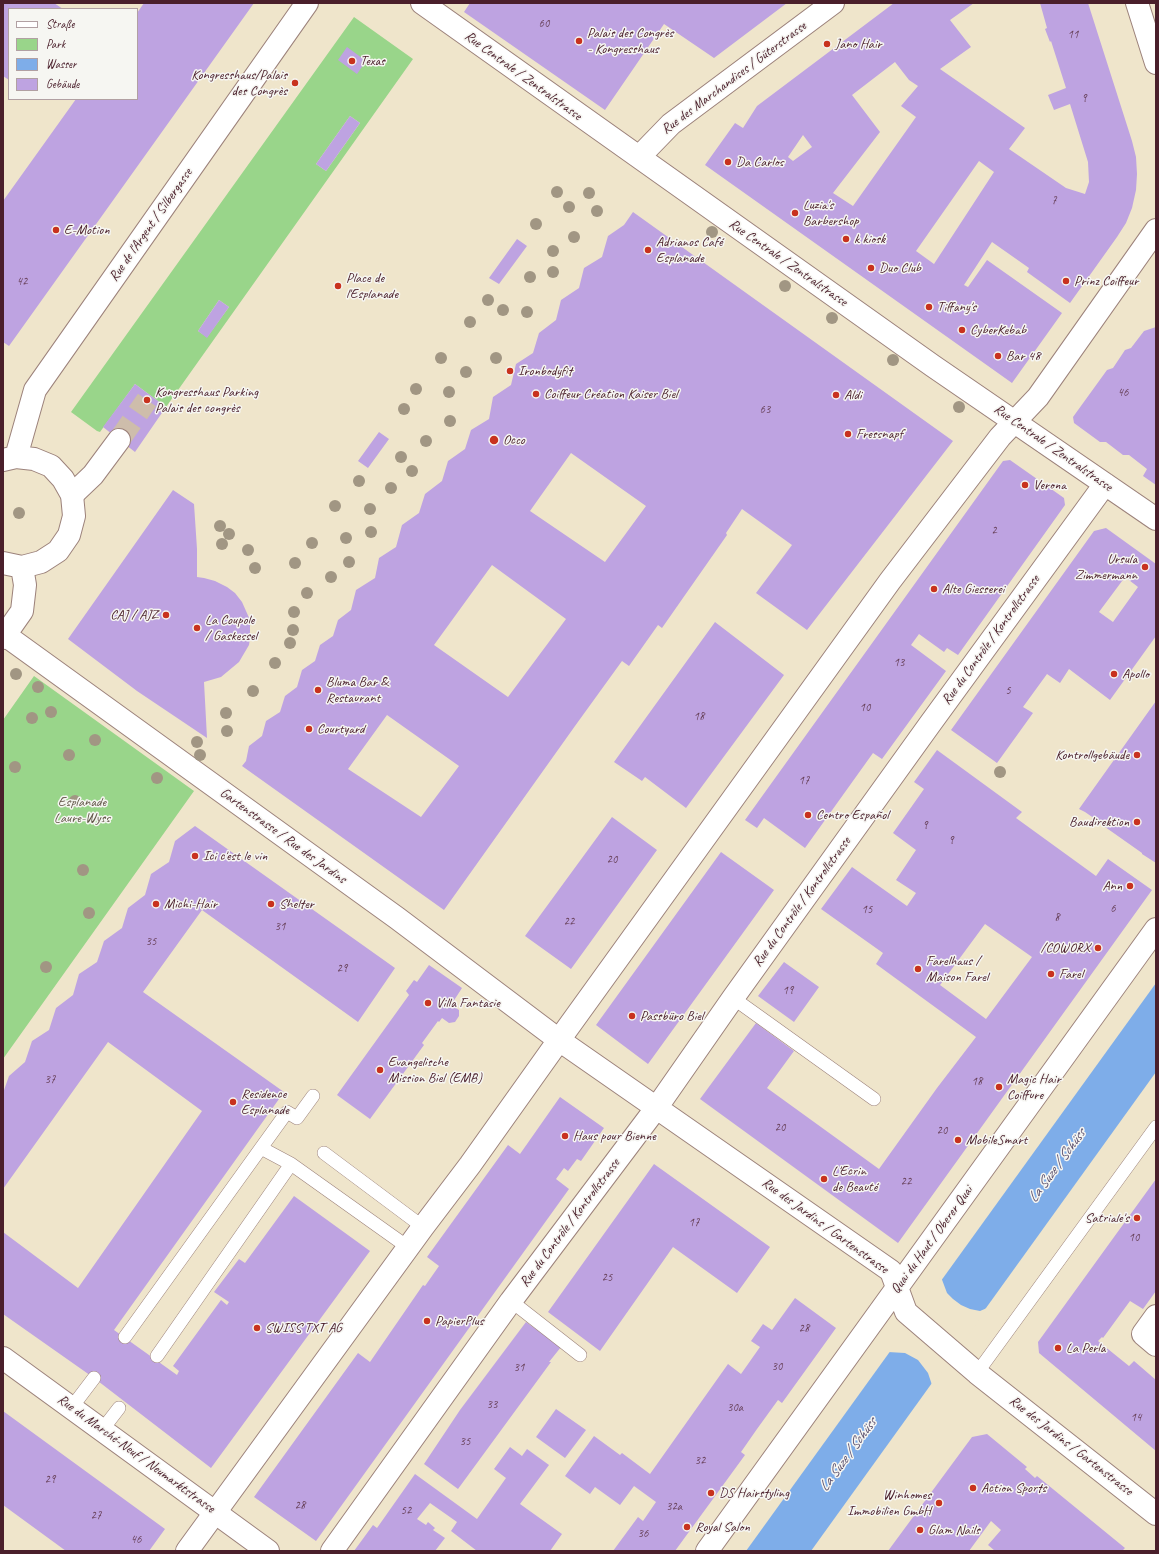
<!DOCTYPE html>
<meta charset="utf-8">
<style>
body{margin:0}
#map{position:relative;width:1159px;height:1554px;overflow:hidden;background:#efe5cb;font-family:Caveat,sans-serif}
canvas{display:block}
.frame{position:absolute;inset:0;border:4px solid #4a1f2b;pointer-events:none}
.legend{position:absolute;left:8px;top:8px;width:130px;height:92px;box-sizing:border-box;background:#f6f6f2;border:1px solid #b1a0a2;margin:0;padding:5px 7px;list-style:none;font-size:12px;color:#4a1f2b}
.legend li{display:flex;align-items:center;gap:8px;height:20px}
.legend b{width:20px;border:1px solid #b1a0a2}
</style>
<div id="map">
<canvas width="1159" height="1554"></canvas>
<div class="frame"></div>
<ul class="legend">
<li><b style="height:5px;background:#fff"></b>Straße</li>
<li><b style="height:11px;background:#99d58a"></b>Park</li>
<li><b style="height:11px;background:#7eade9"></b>Wasser</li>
<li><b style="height:11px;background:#bea3e1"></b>Gebäude</li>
</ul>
</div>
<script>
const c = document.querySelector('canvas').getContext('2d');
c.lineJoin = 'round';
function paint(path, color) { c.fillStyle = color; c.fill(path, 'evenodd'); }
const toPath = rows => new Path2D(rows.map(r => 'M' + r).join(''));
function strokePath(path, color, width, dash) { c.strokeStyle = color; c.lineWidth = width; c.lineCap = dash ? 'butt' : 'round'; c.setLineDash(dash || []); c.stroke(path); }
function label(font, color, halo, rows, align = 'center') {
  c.font = font + ' Caveat,sans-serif'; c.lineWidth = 3; c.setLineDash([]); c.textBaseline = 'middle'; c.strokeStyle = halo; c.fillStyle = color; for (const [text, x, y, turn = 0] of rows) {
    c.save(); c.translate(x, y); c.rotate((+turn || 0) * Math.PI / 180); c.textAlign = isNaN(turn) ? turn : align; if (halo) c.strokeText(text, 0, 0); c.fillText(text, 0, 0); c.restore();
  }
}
const green = toPath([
 [354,17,413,59,166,407,135,384,100,432,97,431,71,412],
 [350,116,360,123,326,171,316,164],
 [219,300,229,307,207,337,198,331],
 [34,676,194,791,3,1059,3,720]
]);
const water = toPath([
 [1156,983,1156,1072,811,1551,746,1551]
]);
const pier = toPath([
 [941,1277,947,1293,953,1299,961,1305,970,1309,980,1311,987,1308,987,1309,932,1385,928,1373,918,1360,905,1353,888,1352]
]);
const building = toPath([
 [3,3,54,3,63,9,9,9,9,80,3,76],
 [144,3,254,3,9,346,3,342,3,201,76,99,137,99,137,13],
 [470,3,787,3,714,58,664,24,605,110,464,12],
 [894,3,974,3,950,20,971,47,940,69,1025,128,1009,149,1066,188,1085,194,1089,182,1088,162,1070,104,1054,110,1048,95,1066,88,1051,41,1050,42,1045,29,1047,28,1040,3,1088,3,1132,141,1136,157,1137,174,1136,190,1132,208,1126,223,1117,237,1070,303,1027,272,1029,268,992,242,964,285,968,287,987,260,1062,313,1012,383,705,165,735,123,743,128,757,106],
 [895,62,909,80,918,86,901,106,916,117,853,206,833,193,880,132,852,95],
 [803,135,812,147,793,161,788,157],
 [979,161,994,172,934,264,916,251],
 [347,47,366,61,357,74,338,60],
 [350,116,360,123,326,171,316,164],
 [633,212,953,441,807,630,756,593,792,545,742,509,726,533,727,535,662,628,658,625,629,666,622,661,575,726,444,910,242,766,246,761,249,746,262,736,266,721,280,712,285,696,297,687,302,670,315,661,320,645,333,636,338,620,351,610,356,590,375,578,379,558,396,547,402,525,419,513,425,494,442,481,448,461,465,449,471,430,489,419,493,397,511,385,516,364,533,353,539,333,556,320,561,300,579,288,584,268,602,257,608,236,624,225],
 [571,453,646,506,605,562,530,511],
 [492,565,566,619,508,697,434,645],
 [387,715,459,766,421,817,348,769],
 [517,239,527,246,499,284,489,278],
 [219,300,229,307,207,338,198,331],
 [1156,327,1156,485,1143,476,1147,469,1129,455,1123,455,1106,442,1100,442,1074,423,1073,417,1107,370,1113,368,1125,350,1131,348,1144,331],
 [135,384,166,407,135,452,103,427],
 [379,432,389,439,368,468,358,461],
 [1010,460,1064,498,1065,505,958,655,947,648,944,652,919,634,911,645,946,671,882,759,873,753,805,848,764,818,757,828,745,820,1003,461],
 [173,490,194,504,197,549,197,577,204,578,215,581,227,587,235,593,242,602,250,620,250,638,249,645,239,662,221,677,204,682,207,738,137,691,68,639],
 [1106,528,1156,564,1156,636,1110,700,1069,669,1060,683,1047,674,1023,707,1033,713,997,763,951,730,1094,531],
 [1125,577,1138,587,1113,622,1099,612],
 [715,622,784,675,686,808,645,777,642,781,614,762],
 [1156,701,1156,863,1142,854,1142,853,1098,822,1098,821,1085,812,1079,809],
 [937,750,1022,812,1016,818,1096,876,1108,859,1152,890,898,1243,700,1099,756,1023,794,1051,767,1088,879,1169,937,1088,976,1037,876,964,883,953,821,909,852,867,907,906,916,893,896,880,916,850,893,833,924,789,914,782],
 [985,924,1032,957,986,1019,940,985],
 [612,817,657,850,571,969,525,936],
 [195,826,395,968,358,1022,202,910,143,992,284,1092,114,1330,177,1375,179,1371,173,1366,221,1300,227,1305,229,1302,214,1292,239,1259,245,1263,294,1196,370,1251,211,1468,94,1378,3,1314,3,1232,78,1288,202,1111,108,1042,3,1189,3,1093,9,1076,25,1062,32,1041,49,1030,56,1008,73,995,79,974,97,962,104,941,122,928,128,908,145,895,151,874,169,862,175,841],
 [721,852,774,890,648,1064,596,1025],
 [784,962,819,987,794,1022,758,996],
 [429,965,462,988,451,1005,459,1010,459,1016,455,1022,449,1023,442,1018,439,1022,438,1021,422,1043,424,1045,370,1119,337,1095,409,995,406,991,414,980,417,982],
 [560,1097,604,1128,581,1161,577,1159,568,1171,564,1168,556,1179,569,1189,316,1541,254,1497,358,1353,370,1362,423,1285,425,1286,439,1266,427,1257,508,1145,520,1154],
 [654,1164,770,1247,737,1293,673,1247,600,1351,548,1312],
 [1156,1179,1156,1291,1143,1309,1130,1301,1103,1338,1102,1337,1098,1341,1129,1366,1134,1361,1156,1380,1156,1451,1039,1353,1038,1342],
 [795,1298,836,1328,782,1403,778,1400,757,1429,741,1452,745,1455,675,1551,613,1551,638,1517,643,1521,656,1502,634,1486,620,1505,595,1487,590,1494,565,1476,594,1436,620,1455,622,1453,650,1474,728,1364,741,1374,760,1347,751,1341,763,1324,772,1330],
 [526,1322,561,1347,549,1362,551,1362,458,1489,424,1464,460,1410],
 [556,1409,586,1430,565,1458,536,1437],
 [3,1411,165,1529,149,1551,66,1551,3,1505],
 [987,1434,1027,1467,1025,1469,1035,1478,1037,1476,1125,1548,1122,1551,995,1551,988,1545,1001,1530,991,1521,969,1551,888,1551,972,1437],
 [510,1447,522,1456,527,1449,549,1465,520,1504,562,1534,550,1551,477,1551,451,1531,457,1522,430,1503,417,1519,426,1525,428,1522,435,1528,433,1530,445,1538,435,1551,354,1551,373,1525,377,1528,415,1474,477,1519,506,1478,494,1469]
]);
const minorTunnel = toPath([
 [119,440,147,400]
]);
const service = toPath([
 [733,998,874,1099],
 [261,1148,287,1112,297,1118,313,1096],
 [324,1153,423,1227],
 [511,1301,580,1355],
 [125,1337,261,1148,291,1164,409,1248],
 [157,1356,291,1164],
 [977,1373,1156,1127],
 [72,1407,94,1378],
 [102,1430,119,1408]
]);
const minor = toPath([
 [422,3,933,366,1156,519],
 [1137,3,1156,63],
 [639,157,671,124,833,3],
 [72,495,93,475,119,440],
 [5,635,397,918,559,1040,891,1271,906,1312,977,1373,1156,1514],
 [1156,1316,1143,1334,1156,1345],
 [187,1551,423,1227,470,1165,559,1040,890,581,1000,437,1038,397,1156,230],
 [332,1551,511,1301,657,1107,733,998,930,724,1105,484],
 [707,1551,1156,929]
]);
const secondary = toPath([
 [16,457,35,390,307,3],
 [3,460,16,457,34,459,51,466,63,479,72,495,74,516,69,535,58,551,41,562,22,567,3,563],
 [3,638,22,611,25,585,22,567],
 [3,1358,268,1551]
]);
const trees = [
 [557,192],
 [589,193],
 [569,207],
 [597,211],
 [536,224],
 [712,232],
 [574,237],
 [553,251],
 [553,272],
 [530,277],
 [785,286],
 [488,300],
 [503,310],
 [527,312],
 [832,318],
 [470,322],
 [441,358],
 [496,358],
 [893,360],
 [466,372],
 [416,389],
 [449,392],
 [959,407],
 [404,409],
 [450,421],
 [426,441],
 [401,457],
 [412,471],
 [359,481],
 [391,488],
 [335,506],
 [370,509],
 [19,513],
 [220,526],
 [371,532],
 [229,534],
 [346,538],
 [312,543],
 [222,544],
 [248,550],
 [349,562],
 [295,563],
 [255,568],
 [331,577],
 [307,593],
 [294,612],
 [293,630],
 [290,643],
 [275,663],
 [16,674],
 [38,687],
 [253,691],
 [51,712],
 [226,713],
 [32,718],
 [227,731],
 [95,740],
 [197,742],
 [69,755],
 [200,755],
 [15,767],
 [1000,772],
 [157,778],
 [75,801],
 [83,870],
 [89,913],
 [46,967]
];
const markers = [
 [579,41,4,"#c8321e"],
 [827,44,4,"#c8321e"],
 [352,61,4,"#c8321e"],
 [295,83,4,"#c8321e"],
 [728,162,4,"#c8321e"],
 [795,213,4,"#c8321e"],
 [56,230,4,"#c8321e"],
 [846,239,4,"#c8321e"],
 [648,250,4,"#c8321e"],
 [871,268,4,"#c8321e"],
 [1066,281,4,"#c8321e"],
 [338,286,4,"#c8321e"],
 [929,307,4,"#c8321e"],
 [962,330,4,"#c8321e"],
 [998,356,4,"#c8321e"],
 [510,371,4,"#c8321e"],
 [536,394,4,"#c8321e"],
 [836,395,4,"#c8321e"],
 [147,400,4,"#c8321e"],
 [848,434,4,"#c8321e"],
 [494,440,5,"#c8321e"],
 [1025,485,4,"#c8321e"],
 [1145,567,4,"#c8321e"],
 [934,589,4,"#c8321e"],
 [166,615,4,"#c8321e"],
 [197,628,4,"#c8321e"],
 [1114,674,4,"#c8321e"],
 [318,690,4,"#c8321e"],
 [309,729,4,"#c8321e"],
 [1137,755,4,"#c8321e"],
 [808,815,4,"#c8321e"],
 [1137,822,4,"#c8321e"],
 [195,856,4,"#c8321e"],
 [1130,886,4,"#c8321e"],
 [156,904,4,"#c8321e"],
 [271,904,4,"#c8321e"],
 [1098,948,4,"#c8321e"],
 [918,969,4,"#c8321e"],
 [1051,974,4,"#c8321e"],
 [428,1003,4,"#c8321e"],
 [632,1016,4,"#c8321e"],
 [380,1070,4,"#c8321e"],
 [999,1087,4,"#c8321e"],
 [233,1102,4,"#c8321e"],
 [565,1136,4,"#c8321e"],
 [958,1140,4,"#c8321e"],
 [824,1179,4,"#c8321e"],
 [1137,1218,4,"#c8321e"],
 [427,1321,4,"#c8321e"],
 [257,1328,4,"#c8321e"],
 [1058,1348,4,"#c8321e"],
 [973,1488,4,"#c8321e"],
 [711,1493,4,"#c8321e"],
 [939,1503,4,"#c8321e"],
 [687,1527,4,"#c8321e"],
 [920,1530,4,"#c8321e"]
];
const numberNames = [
 ["60",544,24],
 ["11",1073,35],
 ["9",1084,99],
 ["7",1054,201],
 ["42",22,282],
 ["46",1123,393],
 ["63",765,410],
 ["2",994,531],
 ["13",899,663],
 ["5",1008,691],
 ["10",865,708],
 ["18",699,717],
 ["17",804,781],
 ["9",925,826],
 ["9",951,841],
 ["20",612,860],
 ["6",1113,909],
 ["15",867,910],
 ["8",1057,918],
 ["22",569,922],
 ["31",280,927],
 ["35",151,942],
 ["29",342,969],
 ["19",788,991],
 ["37",50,1080],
 ["18",977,1082],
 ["20",780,1128],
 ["20",942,1131],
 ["22",906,1182],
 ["17",694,1223],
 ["10",1134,1238],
 ["25",607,1278],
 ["28",804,1329],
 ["30",777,1367],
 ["31",519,1368],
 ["33",492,1405],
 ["30a",735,1408],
 ["14",1136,1418],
 ["35",465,1442],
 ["32",700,1461],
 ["29",50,1480],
 ["28",300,1506],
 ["32a",674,1507],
 ["52",406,1511],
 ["27",96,1516],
 ["36",643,1534],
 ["46",136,1540]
];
const poiNames = [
 ["Palais des Congrès",587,33],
 ["- Kongresshaus",587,49],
 ["Jano Hair",835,44],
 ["Texas",360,61],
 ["Kongresshaus/Palais",287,75,"right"],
 ["des Congrès",287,91,"right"],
 ["Da Carlos",736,162],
 ["Luzia's",803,205],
 ["Barbershop",803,221],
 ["E-Motion",64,230],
 ["k kiosk",854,239],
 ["Adrianos Café",656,242],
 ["Esplanade",656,258],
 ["Duo Club",879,268],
 ["Place de",346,278],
 ["l'Esplanade",346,294],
 ["Prinz Coiffeur",1074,281],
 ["Tiffany's",937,307],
 ["CyberKebab",970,330],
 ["Bar 48",1006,356],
 ["Ironbodyfit",518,371],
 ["Kongresshaus Parking",155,392],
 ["Palais des congrès",155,408],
 ["Coiffeur Création Kaiser Biel",544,394],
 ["Aldi",844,395],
 ["Fressnapf",856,434],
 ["Occo",503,440],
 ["Verona",1033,485],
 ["Ursula",1137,559,"right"],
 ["Zimmermann",1137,575,"right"],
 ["Alte Giesserei",942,589],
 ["CAJ / AJZ",158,615,"right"],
 ["La Coupole",205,620],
 ["/ Gaskessel",205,636],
 ["Apollo",1122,674],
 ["Bluma Bar &",326,682],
 ["Restaurant",326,698],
 ["Courtyard",317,729],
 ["Kontrollgebäude",1129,755,"right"],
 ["Centro Español",816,815],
 ["Baudirektion",1129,822,"right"],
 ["Ici c'est le vin",203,856],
 ["Ann",1122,886,"right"],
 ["Michi-Hair",164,904],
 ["Shelter",279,904],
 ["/COWORX",1090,948,"right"],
 ["Farelhaus /",926,961],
 ["Maison Farel",926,977],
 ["Farel",1059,974],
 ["Villa Fantasie",436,1003],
 ["Passbüro Biel",640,1016],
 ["Evangelische",388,1062],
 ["Mission Biel (EMB)",388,1078],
 ["Magic Hair",1007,1079],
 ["Coiffure",1007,1095],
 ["Residence",241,1094],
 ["Esplanade",241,1110],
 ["Haus pour Bienne",573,1136],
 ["MobileSmart",966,1140],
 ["L'Ecrin",832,1171],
 ["de Beauté",832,1187],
 ["Satriale's",1129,1218,"right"],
 ["PapierPlus",435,1321],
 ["SWISS TXT AG",265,1328],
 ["La Perla",1066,1348],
 ["Action Sports",981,1488],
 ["DS Hairstyling",719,1493],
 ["Winhomes",931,1495,"right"],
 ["Immobilien GmbH",931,1511,"right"],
 ["Royal Salon",695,1527],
 ["Glam Nails",928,1530]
];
const streetNames = [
 ["Rue Centrale / Zentralstrasse",523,76,36],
 ["Rue des Marchandises / Güterstrasse",734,78,-37],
 ["Rue de l'Argent / Silbergasse",151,225,-55],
 ["Rue Centrale / Zentralstrasse",788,263,35],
 ["Rue Centrale / Zentralstrasse",1053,448,35],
 ["Rue du Contrôle / Kontrollstrasse",991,640,-54],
 ["Gartenstrasse / Rue des Jardins",283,836,36],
 ["Rue du Contrôle / Kontrollstrasse",802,902,-54],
 ["Rue du Contrôle / Kontrollstrasse",570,1223,-53],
 ["Rue des Jardins / Gartenstrasse",825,1226,36],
 ["Quai du Haut / Oberer Quai",932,1240,-54],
 ["Rue des Jardins / Gartenstrasse",1071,1446,38],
 ["Rue du Marché-Neuf / Neumarktstrasse",136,1454,36]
];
const parkNames = [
 ["Esplanade",82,802],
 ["Laure-Wyss",82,818]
];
const waterNames = [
 ["La Suze / Schüss",1057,1166,-54],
 ["La Suze / Schüss",848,1455,-54]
];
paint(green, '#99d58a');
paint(water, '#7eade9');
paint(pier, '#efe5cb');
paint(building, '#bea3e1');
strokePath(minorTunnel, '#cebdab', 22, [22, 11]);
strokePath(service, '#9c827b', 14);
strokePath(minor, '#9c827b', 24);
strokePath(secondary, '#9c827b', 24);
strokePath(service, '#fff', 13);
strokePath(minor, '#fff', 22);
strokePath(secondary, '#fff', 22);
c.fillStyle = '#a19683';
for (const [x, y] of trees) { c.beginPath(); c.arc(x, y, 6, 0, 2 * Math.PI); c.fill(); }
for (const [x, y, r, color] of markers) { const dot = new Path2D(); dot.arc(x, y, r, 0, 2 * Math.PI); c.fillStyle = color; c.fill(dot); strokePath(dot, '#f6f6f2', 1.5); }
label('12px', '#674058', null, numberNames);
label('14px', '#4a1f2b', '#f6f6f2', poiNames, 'left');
label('14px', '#4a1f2b', '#f6f6f2', streetNames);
label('14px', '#625648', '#f6f6f2', parkNames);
label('italic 15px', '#5c516e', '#f6f6f2', waterNames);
</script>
